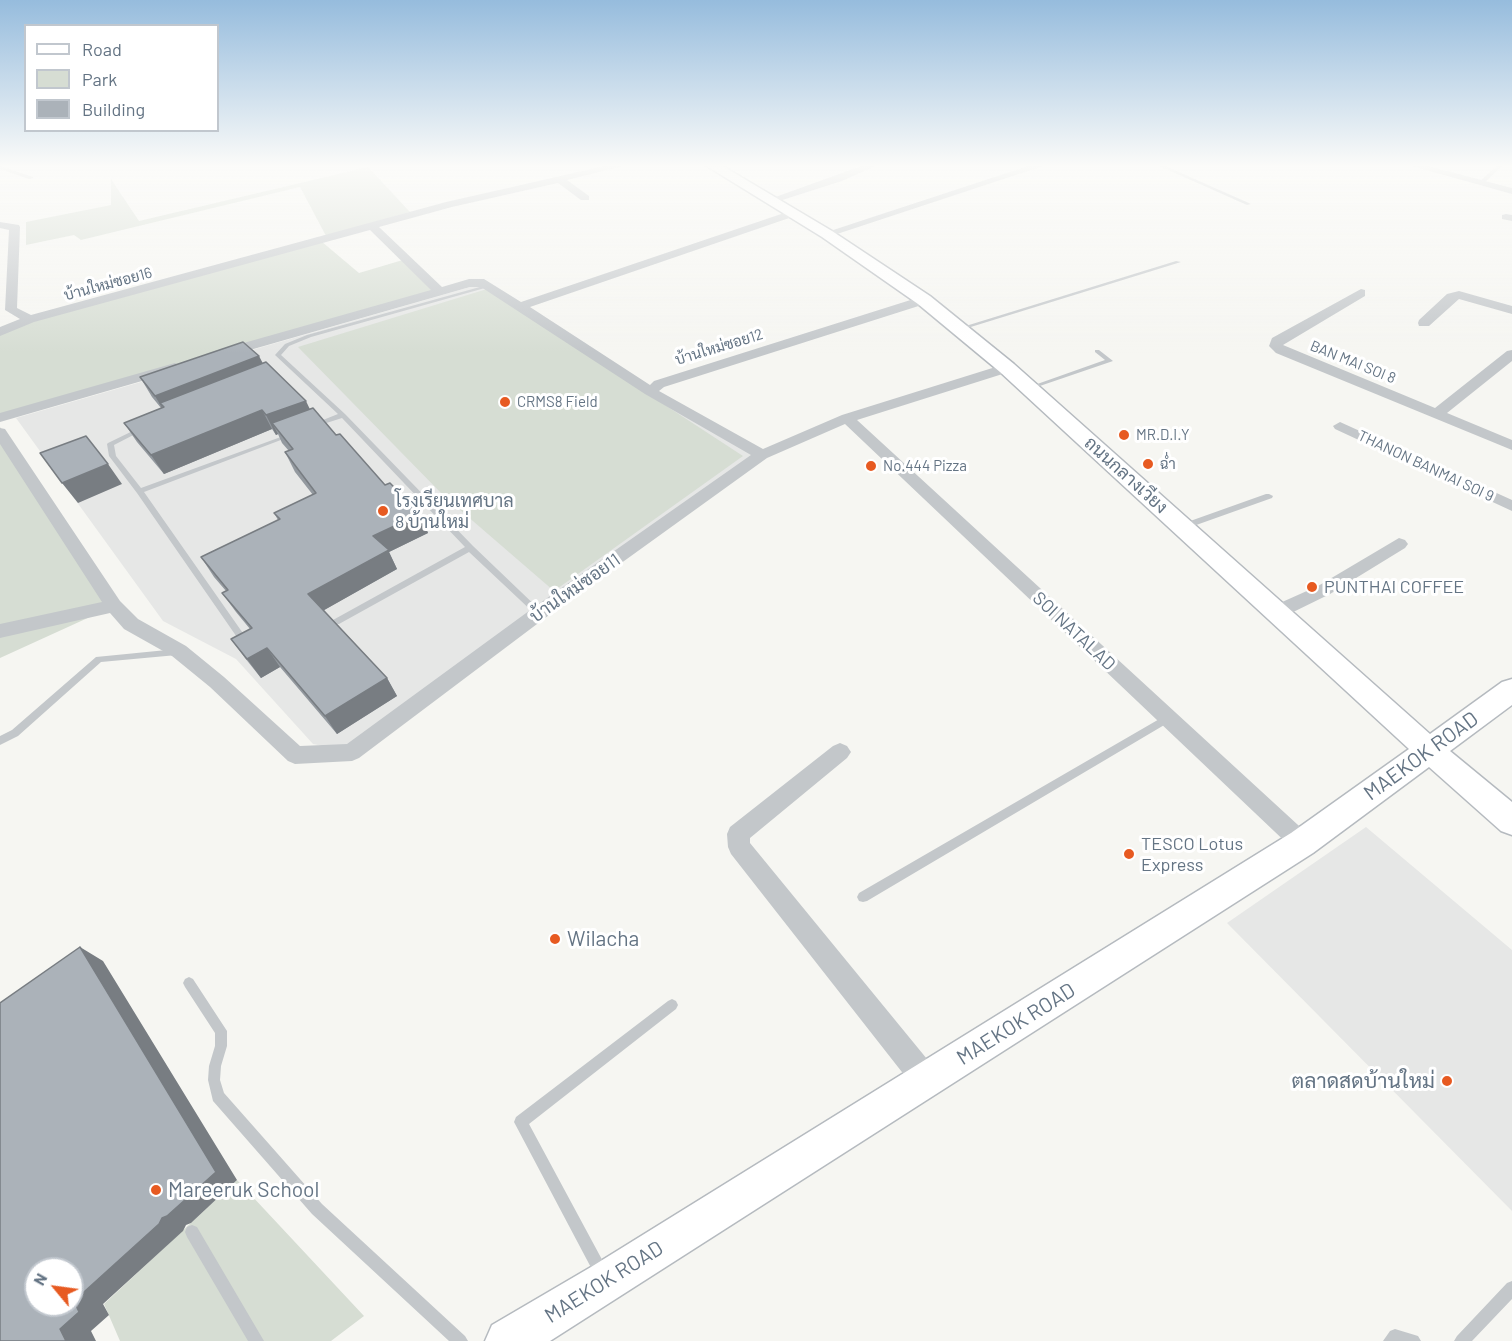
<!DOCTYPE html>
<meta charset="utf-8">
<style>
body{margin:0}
#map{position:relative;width:1512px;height:1341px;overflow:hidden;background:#f6f6f2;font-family:Barlow,sans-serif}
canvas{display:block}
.legend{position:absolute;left:24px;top:24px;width:195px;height:108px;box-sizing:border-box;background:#fff;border:2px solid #c1c7ce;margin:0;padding:8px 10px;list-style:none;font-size:18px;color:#647484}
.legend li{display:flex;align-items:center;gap:12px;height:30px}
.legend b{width:30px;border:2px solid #c1c7ce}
.north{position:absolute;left:24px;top:1257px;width:60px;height:60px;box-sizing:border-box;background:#fff;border:2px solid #c1c7ce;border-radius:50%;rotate:299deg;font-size:16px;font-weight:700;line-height:24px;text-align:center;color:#647484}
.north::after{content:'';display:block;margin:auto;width:21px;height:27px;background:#e75a21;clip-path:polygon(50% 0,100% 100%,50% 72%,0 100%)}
</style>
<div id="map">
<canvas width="1512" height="1341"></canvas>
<ul class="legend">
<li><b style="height:8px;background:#fff"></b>Road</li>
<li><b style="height:16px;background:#d6ddd3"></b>Park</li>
<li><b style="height:16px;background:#abb2b9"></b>Building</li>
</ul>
<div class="north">N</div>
</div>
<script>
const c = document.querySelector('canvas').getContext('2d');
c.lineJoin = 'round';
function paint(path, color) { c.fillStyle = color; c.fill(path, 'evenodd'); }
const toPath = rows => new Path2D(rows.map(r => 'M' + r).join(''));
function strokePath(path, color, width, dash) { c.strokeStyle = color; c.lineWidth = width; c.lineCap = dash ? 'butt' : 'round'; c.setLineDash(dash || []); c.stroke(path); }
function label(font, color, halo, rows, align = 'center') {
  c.font = font + ' Barlow,Sarabun,sans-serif'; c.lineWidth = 6; c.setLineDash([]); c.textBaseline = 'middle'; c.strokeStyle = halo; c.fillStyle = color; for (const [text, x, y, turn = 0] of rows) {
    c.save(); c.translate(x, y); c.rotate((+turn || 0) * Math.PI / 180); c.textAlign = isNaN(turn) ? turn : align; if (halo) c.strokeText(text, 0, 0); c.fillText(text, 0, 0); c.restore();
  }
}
const built = toPath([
 [484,283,650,391,762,455,352,752,313,744,236,659,163,621,16,418],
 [1366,827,1512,950,1512,1211,1227,923]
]);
const green = toPath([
 [368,167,410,212,326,236,300,187,81,240,74,235,26,245,26,222,111,205,111,179,139,221],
 [321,241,359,273,406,259,439,291,0,418,0,332,30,319],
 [487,289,743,456,554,591,444,496,298,347],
 [0,427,114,606,0,658],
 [237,1180,364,1316,331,1341,120,1341,104,1304]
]);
const lane = toPath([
 [1157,165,1163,165,1251,204,1247,205,1157,165],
 [1498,165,1503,165,1483,184,1479,184,1479,182,1498,165],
 [0,166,33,177,33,178,29,179,0,169,0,166],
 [1176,261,1181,262,961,330,956,329,1176,261],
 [487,285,492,286,311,337,289,346,281,355,345,414,473,546,543,613,539,616,536,615,469,552,339,624,333,624,332,622,333,620,465,547,342,418,317,426,313,426,313,424,338,414,275,355,285,344,307,335,487,285],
 [1095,350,1099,350,1113,361,1031,389,1026,388,1105,360,1095,352,1095,350],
 [143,426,146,428,145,429,114,445,116,456,141,488,289,434,291,433,294,435,144,492,247,639,248,641,247,643,241,643,137,493,109,456,107,444,108,443,143,426],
 [1266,494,1269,494,1273,496,1272,498,1185,529,1179,529,1178,527,1179,525,1266,494],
 [177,649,181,652,177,655,101,662,18,736,0,745,0,736,12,730,96,657,177,649],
 [1168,714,1171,715,1173,718,1171,721,867,901,863,902,859,901,857,897,859,893,1168,714],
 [189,977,193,979,227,1031,227,1046,221,1066,220,1080,224,1093,322,1204,465,1336,468,1341,449,1341,312,1214,213,1101,208,1080,209,1066,215,1046,215,1033,185,987,183,983,185,979,189,977],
 [672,999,676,1001,678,1005,676,1009,529,1124,606,1267,608,1272,606,1277,601,1279,596,1277,514,1122,516,1117,668,1001,672,999],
 [192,1225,197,1227,264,1341,248,1341,187,1237,185,1232,187,1227,192,1225],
 [1512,1281,1512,1299,1472,1341,1454,1341,1457,1336,1507,1283,1512,1281],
 [1395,1329,1418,1336,1421,1341,1383,1341,1390,1331,1395,1329]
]);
const street = toPath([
 [609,165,627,165,567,180,589,196,589,200,581,200,558,183,452,207,379,227,442,287,469,279,484,279,521,302,790,211,798,211,798,215,530,307,650,385,654,381,920,297,928,297,928,303,664,387,659,391,763,449,842,415,1002,365,1012,365,1014,368,1012,371,857,420,1310,836,1313,843,1310,850,1302,853,1294,850,845,424,767,458,545,618,359,758,352,761,295,764,288,761,210,687,172,656,124,629,110,613,0,638,0,624,102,602,0,444,0,428,5,429,120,601,138,619,186,646,224,677,300,746,347,744,533,608,751,455,645,394,481,287,470,287,229,356,219,356,217,353,219,350,431,290,370,230,34,322,0,336,0,327,20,319,5,310,9,230,0,228,0,222,19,225,20,227,17,308,31,315,446,202,609,165],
 [864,165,877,165,842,181,776,202,767,200,864,165],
 [1031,165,1046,165,831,236,823,236,821,234,1031,165],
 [1408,165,1424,165,1512,188,1512,194,1408,165],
 [1506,214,1512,215,1512,221,1502,219,1502,215,1506,214],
 [1361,289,1365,290,1365,296,1283,345,1435,408,1507,351,1512,350,1512,361,1447,413,1512,440,1512,450,1276,353,1269,346,1272,338,1361,289],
 [1459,291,1512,306,1512,314,1459,299,1429,326,1419,326,1418,323,1419,320,1447,294,1459,291],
 [175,363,182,367,180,370,0,422,0,413,175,363],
 [1340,422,1512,500,1512,511,1335,429,1333,426,1340,422],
 [1399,538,1405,540,1408,544,1405,548,1330,594,1283,617,1277,619,1271,617,1268,612,1271,607,1318,586,1399,538],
 [840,743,847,746,851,752,847,758,750,838,750,843,936,1070,940,1080,936,1090,926,1094,916,1090,731,854,728,847,727,834,730,827,833,746,840,743]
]);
const secondary = toPath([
 [705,165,721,165,832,231,930,296,1014,364,1430,734,1502,682,1512,679,1512,705,1450,751,1512,802,1512,835,1501,831,1429,767,1313,853,550,1341,485,1341,492,1325,591,1267,1291,833,1409,749,1000,372,918,304,822,237,705,165]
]);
const wall = toPath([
 [263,364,336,435,385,485,420,514,428,533,389,552,397,569,324,610,387,678,397,696,337,734,280,667,261,678,245,658,231,639,250,629,236,612,222,593,226,591,214,577,201,557,278,520,274,513,313,495,295,472,285,452,289,451,282,443,278,434,276,435,272,429,164,474,137,442,124,423,161,408,152,397,140,377]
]);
const shadedWall = toPath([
 [259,356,269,375,160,403,168,415,167,416,155,396],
 [306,401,315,420,272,423,278,434,276,435,266,415],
 [262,410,272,429,164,474,151,455],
 [108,464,122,484,78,503,62,483],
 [420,514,428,533,389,552,397,569,319,613,308,594,373,536],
 [267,648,280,667,261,678,247,659],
 [387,678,397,696,337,734,325,716],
 [80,947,103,961,237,1180,191,1223,186,1225,183,1231,103,1304,109,1315,91,1331,96,1341,66,1341,60,1329,74,1301]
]);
const building = toPath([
 [243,342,259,356,155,396,140,377,243,342],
 [266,362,306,401,266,415,262,410,151,455,124,423,164,407,160,403,266,362],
 [313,408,336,435,340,434,385,485,390,483,420,514,373,536,389,550,308,594,387,678,325,716,267,648,247,659,231,639,252,628,222,593,228,590,201,557,280,519,274,513,316,493,285,452,293,449,272,423,313,408],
 [86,436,108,464,62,483,40,453,86,436],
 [80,947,216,1172,167,1216,162,1218,159,1224,74,1301,79,1312,60,1329,66,1341,0,1341,0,1003,80,947],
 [36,1269,72,1269,72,1305,36,1305,36,1269]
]);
const markers = [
 [505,402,6,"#e75a21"],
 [1124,435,6,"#e75a21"],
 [1148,464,6,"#e75a21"],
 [871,466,6,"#e75a21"],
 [383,511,6,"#e75a21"],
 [1312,587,6,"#e75a21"],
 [1129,854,6,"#e75a21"],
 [555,939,6,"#e75a21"],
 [1447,1081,6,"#e75a21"],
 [156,1190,6,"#e75a21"]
];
const farStreetnames = [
 ["บ้านใหม่ซอย16",108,284,-15],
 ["บ้านใหม่ซอย12",719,347,-17],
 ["BAN MAI SOI 8",1353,362,22],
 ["THANON BANMAI SOI 9",1426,466,25]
];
const farPoinames = [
 ["CRMS8 Field",517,402],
 ["MR.D.I.Y",1136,435],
 ["ฉ่ำ",1160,464],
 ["No.444 Pizza",883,466]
];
const streetNames = [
 ["ถนนกลางเวียง",1126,475,42],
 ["บ้านใหม่ซอย11",575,588,-35],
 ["SOI NATALAD",1074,631,43]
];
const poiNames = [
 ["โรงเรียนเทศบาล",395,501],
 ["8 บ้านใหม่",395,522],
 ["PUNTHAI COFFEE",1324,587],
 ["TESCO Lotus",1141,844],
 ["Express",1141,865]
];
const nearStreetnames = [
 ["MAEKOK ROAD",1421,756,-36],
 ["MAEKOK ROAD",1016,1024,-32],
 ["MAEKOK ROAD",604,1282,-32]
];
const nearPoinames = [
 ["Wilacha",567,939],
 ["ตลาดสดบ้านใหม่",1435,1081,"right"],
 ["Mareeruk School",168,1190]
];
paint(built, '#e6e7e6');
paint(green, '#d6ddd3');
strokePath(secondary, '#b5babf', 3);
paint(lane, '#c3c7ca');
paint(street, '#c3c7ca');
paint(secondary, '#fff');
paint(wall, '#93999f');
paint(shadedWall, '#787d82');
paint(building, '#abb2b9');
strokePath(building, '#787d82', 1.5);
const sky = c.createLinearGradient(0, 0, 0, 353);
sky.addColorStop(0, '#96bcdd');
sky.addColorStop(0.47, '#fbfbf9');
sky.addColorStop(1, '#fbfbf900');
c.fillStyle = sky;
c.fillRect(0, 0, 1512, 353);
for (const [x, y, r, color] of markers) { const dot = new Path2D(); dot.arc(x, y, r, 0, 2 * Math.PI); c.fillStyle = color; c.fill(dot); strokePath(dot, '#fff', 2); }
label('15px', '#647484', '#fff', farStreetnames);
label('15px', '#647484', '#fff', farPoinames, 'left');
label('18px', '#647484', '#fff', streetNames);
label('18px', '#647484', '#fff', poiNames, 'left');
label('21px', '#647484', '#fff', nearStreetnames);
label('21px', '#647484', '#fff', nearPoinames, 'left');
</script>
